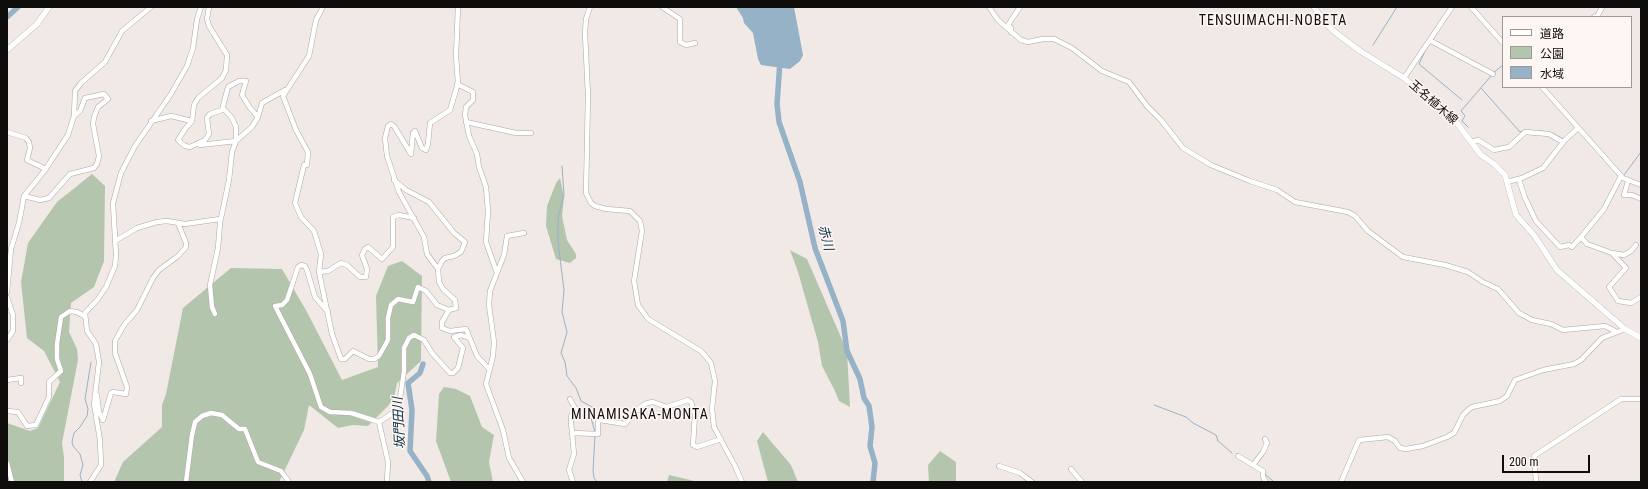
<!DOCTYPE html>
<meta charset="utf-8">
<style>
body{margin:0}
#map{position:relative;width:1648px;height:489px;overflow:hidden;background:#f1e9e6;font-family:"Roboto Condensed","Noto Sans JP",sans-serif}
canvas{display:block}
.frame{position:absolute;inset:0;border:8px solid #0f0d0c;pointer-events:none}
.legend{position:absolute;left:1502px;top:16px;width:130px;height:72px;box-sizing:border-box;background:#fef6f3;border:1px solid #9e9997;margin:0;padding:5px 7px;list-style:none;font-size:12px;color:#0f0d0c}
.legend li{display:flex;align-items:center;gap:8px;height:20px}
.legend b{width:20px;border:1px solid #9e9997}
.scale{position:absolute;left:1502px;top:455px;width:88px;height:18px;box-sizing:border-box;border:2px solid #0f0d0c;border-top:0;padding-left:5px;font-size:12px;line-height:14px;white-space:nowrap;color:#0f0d0c;-webkit-text-stroke:3px #fef6f3;paint-order:stroke}
</style>
<div id="map">
<canvas width="1648" height="489"></canvas>
<div class="frame"></div>
<ul class="legend">
<li><b style="height:5px;background:#fff"></b>道路</li>
<li><b style="height:11px;background:#b4c5ae"></b>公園</li>
<li><b style="height:11px;background:#96b2c7"></b>水域</li>
</ul>
<div class="scale">200 m</div>
</div>
<script>
const c = document.querySelector('canvas').getContext('2d');
c.lineJoin = 'round';
function paint(path, color) { c.fillStyle = color; c.fill(path, 'evenodd'); }
const toPath = rows => new Path2D(rows.map(r => 'M' + r).join(''));
function strokePath(path, color, width, dash) { c.strokeStyle = color; c.lineWidth = width; c.lineCap = dash ? 'butt' : 'round'; c.setLineDash(dash || []); c.stroke(path); }
function label(font, color, halo, rows, align = 'center') {
  c.font = font + ' "Roboto Condensed","Noto Sans JP",sans-serif'; c.lineWidth = 3; c.setLineDash([]); c.textBaseline = 'middle'; c.strokeStyle = halo; c.fillStyle = color; for (const [text, x, y, turn = 0] of rows) {
    c.save(); c.translate(x, y); c.rotate((+turn || 0) * Math.PI / 180); c.textAlign = isNaN(turn) ? turn : align; if (halo) c.strokeText(text, 0, 0); c.fillText(text, 0, 0); c.restore();
  }
}
const green = toPath([
 [92,174,105,186,104,261,94,287,71,303,69,332,77,349,78,360,62,443,64,457,64,482,7,482,7,423,30,431,38,428,60,382,44,351,27,338,21,282,28,243,57,202],
 [560,178,564,197,562,216,567,240,576,254,576,258,570,263,556,259,546,226,547,206,556,183],
 [790,250,807,259,847,351,850,407,839,401,835,391,822,366,818,342,798,272],
 [402,261,422,276,421,361,397,383,394,398,388,406,368,426,353,425,338,428,309,405,304,430,279,482,114,482,123,462,162,427,162,405,166,394,183,308,231,268,282,269,307,312,342,380,378,367,376,296,388,266],
 [444,387,456,389,470,396,482,427,494,435,489,462,493,482,451,482,436,441,439,394],
 [763,432,791,465,798,482,768,482,757,441],
 [940,451,956,462,956,482,929,482,928,465],
 [669,475,699,482,667,482]
]);
const water = toPath([
 [736,7,794,7,803,55,800,61,790,69,761,65,758,59,753,33,744,23,743,18]
]);
const stream = toPath([
 [1373,45,1397,7],
 [1427,47,1419,64,1462,100],
 [1493,73,1503,65],
 [1481,88,1520,132,1525,130],
 [1468,127,1462,121,1465,116,1461,111,1491,76],
 [1540,131,1549,132],
 [1552,133,1563,139],
 [562,166,564,195,558,218,558,242,564,290,562,312,567,332,561,353,565,362,567,376,576,388,581,401,594,408,591,418,595,432],
 [1624,175,1641,152],
 [1154,405,1186,417,1193,423,1216,435,1218,441,1232,453],
 [595,435,593,471,594,478,597,482],
 [1265,474,1274,482],
 [82,482,80,475,83,465,80,454,73,446,72,442,74,433,80,427,87,416,88,409,85,399,91,362]
]);
const river = toPath([
 [7,17,18,7],
 [780,61,777,104,779,122,800,182,815,248,843,321,847,351,860,379,864,398,869,406,872,427,870,446,875,463,873,482],
 [423,364,420,373,408,383,412,410,410,451,427,476,429,482]
]);
const minor = toPath([
 [209,7,207,19,209,26,227,55,226,70,222,78,198,98,194,105,192,121,185,129,178,140,185,146,190,147,205,140,209,134,207,118,210,114,222,110,228,87,239,81,246,81,242,95,250,108,258,117],
 [323,7,316,20,309,56,283,96,296,130,308,152,307,165,304,165,295,203,301,217,314,231,321,254,319,272,332,334,341,359,345,359,353,351,369,359,374,359,379,356,388,340,388,318,391,305,398,299,413,302,418,287,426,291,437,305,449,310,456,308,455,300,443,289,439,282,438,269,442,261,445,258,454,256,461,252,465,242,454,233,429,202,406,190,394,180],
 [590,7,586,19,585,33,588,95,586,193,591,203,595,206,606,209,630,211,640,221,642,231,634,281,638,305,648,319,701,351,711,363,715,381,712,409,714,427,735,466,742,482],
 [662,7,680,19,680,42,686,45,695,43],
 [989,7,998,20,1021,40,1028,42,1043,39,1054,39,1072,48,1102,71,1129,82,1147,106,1161,120,1183,148,1211,165,1250,181,1277,190,1295,202,1348,212,1355,216,1368,231,1403,257,1445,265,1468,272,1483,282,1498,289,1519,313,1532,320,1551,324,1563,330,1605,326,1615,331],
 [1471,7,1503,43],
 [1594,17,1598,15,1602,7],
 [1011,32,1011,28,1008,25,1020,7],
 [1431,41,1493,74],
 [1404,78,1452,7],
 [457,84,473,92,473,100,466,107,465,115,469,136,477,154,479,167,486,187,488,211,486,242,497,273],
 [1542,87,1623,178,1641,185],
 [151,121,171,116,192,121],
 [466,122,516,133,531,133],
 [7,132,26,138,29,142,30,148,27,160,46,169],
 [1471,142,1478,140,1494,150,1509,147,1525,132,1549,134,1563,142],
 [200,145,236,141,236,127,232,118,223,108],
 [1519,180,1525,198,1536,221,1560,247,1569,245,1572,247,1581,237,1604,209,1621,176],
 [1628,181,1624,195,1632,195,1641,199],
 [1507,182,1522,178,1543,168,1565,140,1578,128],
 [24,196,40,200,49,198,70,174,94,168,97,164,99,156,93,124,94,117,98,107,108,99,104,94,85,98,80,111,74,116],
 [1581,237,1587,244,1612,253,1626,268,1609,287,1618,301,1631,303,1641,297],
 [115,241,137,228,157,222,167,221,185,224,220,219],
 [1612,253,1624,255,1631,251,1636,245],
 [438,269,427,254,424,237,399,192,387,156,385,138,388,126,391,124,394,126,411,154,413,133,415,131,422,148,426,150,428,144,430,123,450,110,458,83,456,56,458,7],
 [319,272,328,271,341,263,347,265,360,277,366,277,367,269,362,255,365,249,368,247,382,259,393,247,393,217,399,215,414,218],
 [7,292,11,249,19,223,24,196,45,170,68,135,74,116,75,91,81,83,105,62,122,31,151,7],
 [7,297,13,315,13,331,7,340],
 [449,310,442,322,442,328,450,331,466,329,477,356,489,369],
 [328,312,315,297,307,270,305,266,301,265,298,267,287,300,282,305,275,306,310,374,321,407,330,412,351,413,379,422],
 [215,314,212,307,210,285,218,248,220,223,229,180,232,152,236,141,252,127,258,117,262,103,285,90],
 [7,380,21,378,21,383],
 [97,395,99,412,103,420,111,393,113,392,126,394,127,387,115,353,115,341,124,325,137,310,153,278,159,270,178,256,186,247,186,243,178,223],
 [570,399,576,410,571,416,571,422,574,454,569,470,573,482],
 [7,411,18,412,27,426,36,425,49,397,49,382,61,371,57,359,57,344,61,317,70,311,77,312,84,316],
 [379,422,396,411,399,405,404,371,404,348,409,338,414,335,424,340,432,353,450,373,453,373,458,368,463,348,454,337,461,335,469,338],
 [379,422,388,462,387,482],
 [573,433,598,434,598,422,600,420,625,424,639,408,647,403,653,402,667,407,688,400,691,402,695,414,693,445,697,447,721,439],
 [1238,456,1263,471,1263,477,1266,482],
 [7,463,12,482],
 [1253,465,1263,452,1267,443,1265,439],
 [999,466,1020,473,1032,482],
 [1071,469,1082,482],
 [90,482,101,465,100,440,94,404,99,362,96,344,87,331,85,313,98,299,106,287,115,266,116,255,113,203,121,173,135,146,171,94,187,66,193,48,197,19,201,7],
 [186,482,192,435,195,422,202,416,211,413,222,415,239,429,245,429,258,462,281,471,289,482],
 [523,482,509,458,503,430,486,384,493,356,494,342,489,305,490,291,504,255,507,236,524,233],
 [1341,482,1359,440,1388,437,1395,441,1400,448,1406,449,1423,446,1447,437,1454,433,1463,415,1468,410,1472,407,1500,401,1507,396,1515,380,1543,370,1574,364,1581,360,1602,338,1625,329],
 [1536,482,1534,456,1621,399,1641,399]
]);
const major = toPath([
 [1314,7,1326,24,1336,33,1360,51,1404,78,1456,122,1481,155,1494,164,1505,175,1516,215,1534,235,1557,270,1625,329,1641,338],
 [7,50,37,24,49,7]
]);
const streetNames = [
 ["玉名植木線",1433,103,41]
];
const waterNames = [
 ["赤川",825,238,75],
 ["坂門田川",400,423,-93]
];
const quarterNames = [
 ["TENSUIMACHI-NOBETA",1273,21],
 ["MINAMISAKA-MONTA",640,415]
];
paint(green, '#b4c5ae');
paint(water, '#96b2c7');
strokePath(stream, '#96b2c7', 1);
strokePath(river, '#96b2c7', 5.5);
strokePath(minor, '#aea7a4', 5.5);
strokePath(major, '#aea7a4', 6);
strokePath(minor, '#fff', 4.5);
strokePath(major, '#fff', 5.5);
label('12px', '#0f0d0c', '#fef6f3', streetNames);
label('italic 13px', '#0c3249', '#fef6f3', waterNames);
c.letterSpacing = '1px';
label('14px', '#0f0d0c', '#fef6f3', quarterNames);
c.letterSpacing = '0px';
</script>
